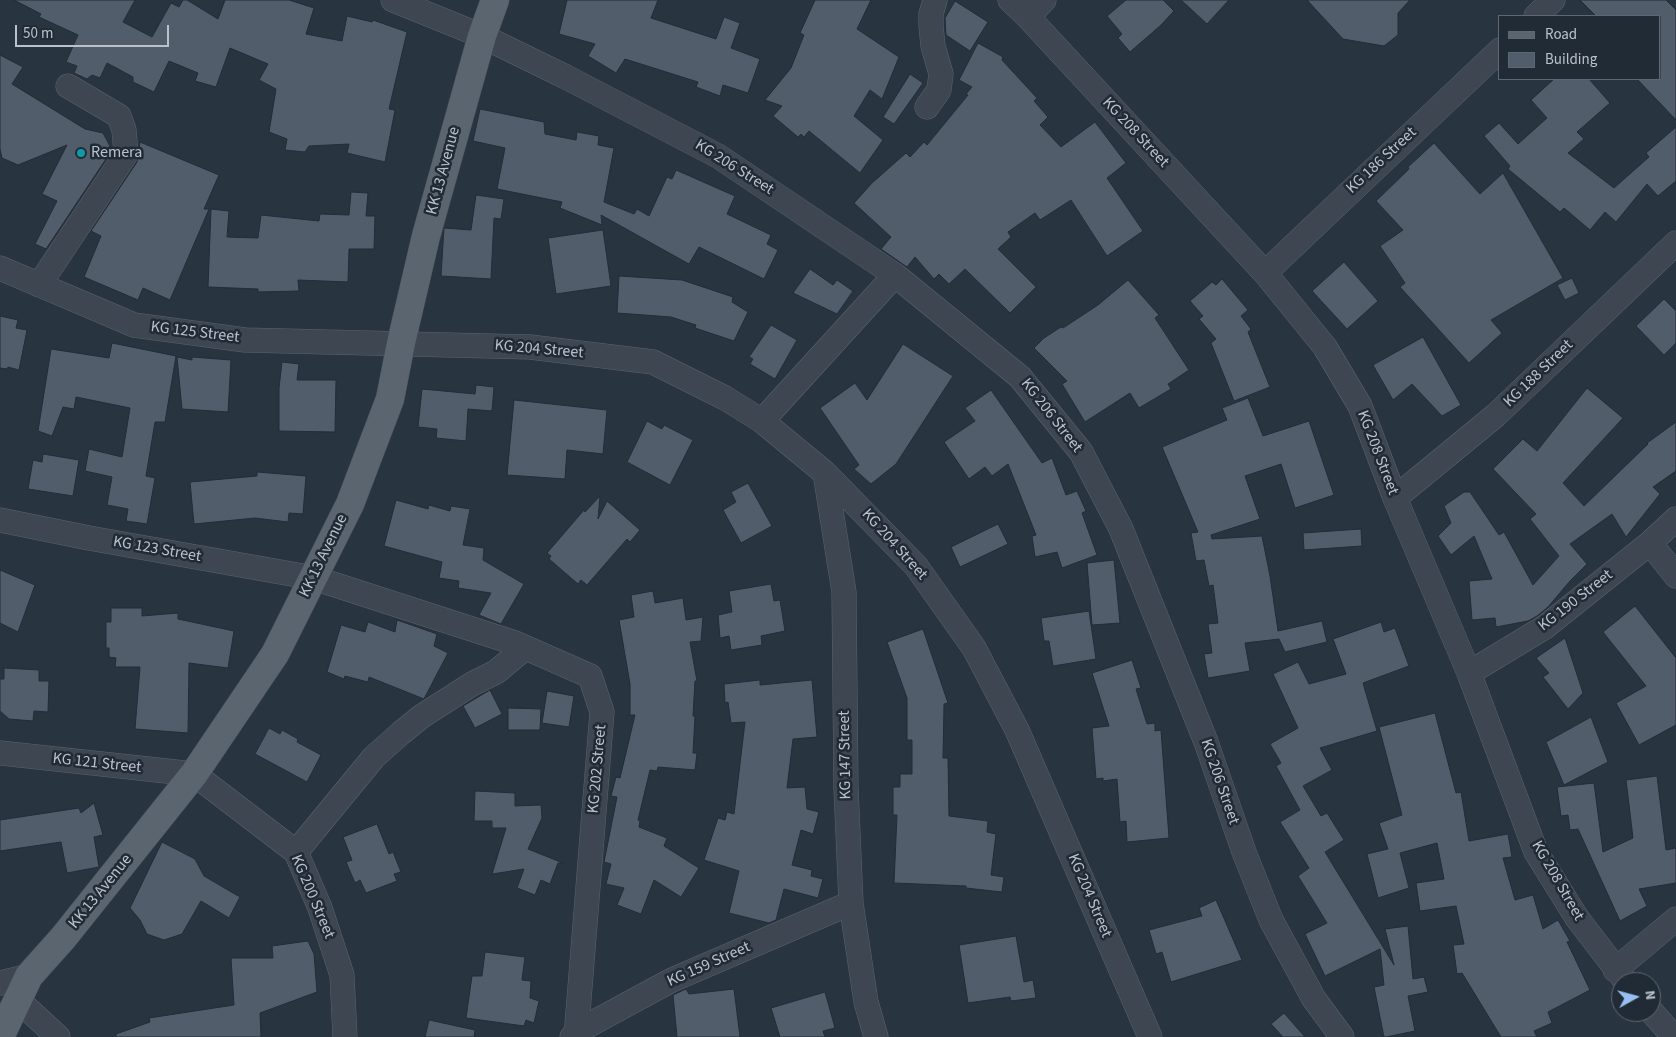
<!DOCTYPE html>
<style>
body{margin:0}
#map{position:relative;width:1676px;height:1037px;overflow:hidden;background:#293441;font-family:"Source Sans 3",sans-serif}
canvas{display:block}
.legend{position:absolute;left:1498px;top:15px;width:162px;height:65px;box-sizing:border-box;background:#212b36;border:1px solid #5e6772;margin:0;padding:6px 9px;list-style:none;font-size:15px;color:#bac1cb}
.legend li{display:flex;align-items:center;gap:10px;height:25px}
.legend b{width:25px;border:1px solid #5e6772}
.north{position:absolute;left:1611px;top:972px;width:50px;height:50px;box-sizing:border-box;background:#212b36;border:1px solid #5e6772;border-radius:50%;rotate:83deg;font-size:14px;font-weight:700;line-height:20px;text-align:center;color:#bac1cb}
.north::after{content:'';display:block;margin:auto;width:18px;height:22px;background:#98bff1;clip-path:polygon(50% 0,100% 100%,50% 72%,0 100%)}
.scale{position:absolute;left:15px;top:25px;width:154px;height:22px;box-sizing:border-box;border:2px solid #bac1cb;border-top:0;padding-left:6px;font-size:15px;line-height:18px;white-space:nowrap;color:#bac1cb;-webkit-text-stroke:4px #212b36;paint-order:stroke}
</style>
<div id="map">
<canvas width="1676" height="1037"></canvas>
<ul class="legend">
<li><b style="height:6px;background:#5b6570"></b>Road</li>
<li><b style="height:14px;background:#525d6b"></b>Building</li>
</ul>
<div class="north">N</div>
<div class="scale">50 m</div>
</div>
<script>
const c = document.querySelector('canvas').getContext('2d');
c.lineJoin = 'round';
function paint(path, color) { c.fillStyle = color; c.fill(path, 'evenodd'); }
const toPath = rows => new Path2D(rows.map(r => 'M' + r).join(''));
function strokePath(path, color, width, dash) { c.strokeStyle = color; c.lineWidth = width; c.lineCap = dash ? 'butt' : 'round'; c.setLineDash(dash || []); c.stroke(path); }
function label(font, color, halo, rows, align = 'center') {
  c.font = font + ' "Source Sans 3",sans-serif'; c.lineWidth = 5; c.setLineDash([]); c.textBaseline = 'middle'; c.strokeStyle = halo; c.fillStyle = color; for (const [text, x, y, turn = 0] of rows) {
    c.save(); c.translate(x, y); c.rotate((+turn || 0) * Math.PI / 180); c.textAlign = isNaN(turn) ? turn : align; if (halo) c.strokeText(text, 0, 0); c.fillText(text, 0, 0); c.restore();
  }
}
const building = toPath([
 [14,0,135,0,123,22,152,37,171,3,179,7,183,0,187,0,218,19,225,0,289,0,314,8,306,34,342,41,347,16,372,22,373,20,407,32,389,109,395,110,385,162,347,153,349,144,309,146,305,152,285,150,287,139,269,132,276,89,259,80,268,64,230,48,216,87,195,81,198,73,169,61,154,92,133,82,133,77,107,63,100,78,92,75,87,79,74,73,77,66,66,62,78,35,39,17,41,14,14,0],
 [567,0,658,0,651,18,716,39,724,17,740,23,731,48,760,59,748,93,723,85,720,96,696,87,698,82,625,59,616,73,588,56,595,44,559,34,567,0],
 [815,0,871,0,857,29,899,57,882,99,870,90,854,116,883,140,860,173,809,131,804,137,801,134,798,137,773,116,782,106,765,100,791,68,804,35,800,33,815,0],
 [1126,0,1163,0,1174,11,1161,25,1130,52,1118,38,1122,34,1107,16,1126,0],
 [1181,0,1229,0,1207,24,1181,0],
 [1307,0,1410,0,1398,13,1398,35,1384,46,1343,39,1307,0],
 [1580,0,1666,0,1676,10,1676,120,1637,79,1660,79,1660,16,1596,16,1580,0],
 [955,1,988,22,970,51,946,35,945,18,955,1],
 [978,43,1003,57,1002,60,1037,98,1034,101,1048,117,1040,125,1061,147,1095,122,1126,163,1107,178,1143,231,1107,256,1071,200,1040,220,1035,213,1008,232,1011,237,998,249,1036,287,1010,313,965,269,949,284,939,274,934,279,915,257,907,267,881,249,891,237,854,203,872,183,906,153,910,157,924,142,927,145,968,95,966,94,972,87,959,80,978,43],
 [0,55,23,67,12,84,85,129,103,133,112,150,46,249,35,244,57,201,42,194,67,145,18,165,2,158,0,149,0,55],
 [910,74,923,83,894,124,883,117,910,74],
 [1554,79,1589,79,1610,103,1577,132,1584,139,1568,153,1614,188,1649,157,1646,153,1676,127,1676,181,1658,196,1647,184,1616,222,1605,212,1590,230,1564,208,1560,212,1508,169,1510,166,1484,136,1499,123,1518,144,1547,118,1531,100,1554,79],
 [480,109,544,122,545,134,576,140,577,132,599,136,598,145,614,148,604,202,634,214,637,209,649,216,667,177,672,179,676,170,735,196,727,214,771,235,767,244,778,250,764,279,699,247,689,264,601,215,602,225,560,208,562,202,497,189,505,148,473,141,480,109],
 [140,142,219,175,204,209,209,209,170,300,143,288,138,300,84,277,101,236,91,231,137,162,140,142],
 [1434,143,1480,194,1503,173,1563,278,1491,320,1502,333,1469,363,1400,287,1405,283,1380,246,1403,230,1376,201,1409,169,1408,167,1434,143],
 [351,192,368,193,366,216,375,216,374,249,349,249,348,282,298,280,299,291,258,292,258,289,208,287,211,209,229,211,227,237,258,238,261,215,319,221,320,214,349,215,351,192],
 [476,195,504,199,501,219,494,218,491,279,441,276,444,228,471,230,476,195],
 [603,230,611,286,556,294,548,238,603,230],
 [1344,262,1378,301,1347,329,1312,291,1344,262],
 [810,269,833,285,837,280,853,291,837,314,793,293,810,269],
 [619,276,682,280,733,297,732,302,748,312,734,341,695,328,696,325,671,317,617,313,619,276],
 [1572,278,1579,293,1565,300,1557,285,1572,278],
 [1222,279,1248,310,1241,316,1251,329,1248,332,1270,387,1234,401,1211,343,1216,339,1199,319,1203,316,1190,301,1212,282,1216,285,1222,279],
 [1128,280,1159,315,1155,318,1189,370,1168,384,1171,389,1139,408,1130,393,1085,422,1062,384,1067,381,1034,348,1044,338,1061,327,1063,328,1098,305,1128,280],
 [1664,299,1676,311,1676,343,1664,355,1636,326,1664,299],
 [0,316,18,320,16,328,27,330,19,370,8,367,7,369,0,368,0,316],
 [771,325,797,340,775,379,750,364,753,359,749,357,771,325],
 [1423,337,1461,405,1442,416,1412,384,1393,400,1373,365,1423,337],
 [112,343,176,356,165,422,155,422,146,476,155,478,147,524,126,521,128,509,107,505,112,477,85,471,89,449,122,457,130,408,76,397,74,409,63,407,52,436,38,431,51,349,109,358,112,343],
 [903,344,953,376,896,464,871,484,854,469,859,465,820,408,855,383,867,400,903,344],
 [177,357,192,360,192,357,231,360,228,412,182,409,177,357],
 [282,362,299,364,297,380,336,380,335,432,279,431,279,388,282,362],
 [476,385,494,387,492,411,468,409,466,441,436,438,437,429,418,427,422,389,475,394,476,385],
 [1587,388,1623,418,1563,483,1584,506,1648,444,1647,443,1676,422,1676,471,1653,487,1660,494,1626,537,1612,514,1570,544,1587,564,1570,581,1548,607,1537,616,1528,621,1496,627,1495,618,1472,620,1469,581,1492,579,1474,536,1451,555,1438,536,1451,523,1444,506,1464,492,1470,492,1499,535,1504,532,1533,585,1559,556,1530,519,1536,514,1493,469,1523,439,1537,451,1587,388],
 [991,390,1042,463,1052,458,1066,495,1077,491,1086,511,1082,513,1097,555,1062,568,1057,552,1035,557,1032,536,1036,535,1008,464,992,476,985,467,969,479,944,442,975,421,965,408,991,390],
 [1248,398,1263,436,1309,421,1334,495,1295,508,1281,464,1245,476,1260,519,1211,535,1212,539,1262,536,1270,576,1278,631,1322,621,1327,642,1285,652,1279,639,1245,643,1250,671,1208,678,1204,654,1212,653,1208,624,1218,623,1213,585,1209,586,1204,560,1196,561,1191,533,1198,532,1162,447,1227,420,1222,408,1248,398],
 [514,400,607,410,603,454,567,450,565,479,507,475,514,400],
 [647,421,662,429,664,425,693,440,670,485,627,462,647,421],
 [43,454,79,460,73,496,28,489,33,460,42,462,43,454],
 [257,472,306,476,303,514,289,513,288,522,255,518,194,524,190,482,257,476,257,472],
 [748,483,772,526,741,543,723,510,736,502,731,492,748,483],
 [600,496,598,519,607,501,640,530,630,542,627,539,587,585,581,580,578,584,549,559,551,556,547,553,584,510,585,512,600,496],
 [396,500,428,509,429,505,450,511,451,506,470,509,463,545,484,548,483,560,524,584,501,624,479,615,491,593,458,588,459,581,439,578,442,562,384,546,396,500],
 [998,524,1008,544,960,567,951,547,998,524],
 [1361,529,1362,546,1304,550,1303,533,1361,529],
 [1114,560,1120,623,1092,625,1087,563,1114,560],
 [0,570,35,585,18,632,0,623,0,570],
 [771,584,774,601,780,600,785,631,761,636,762,645,731,650,729,636,720,638,718,615,732,612,729,591,771,584],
 [653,591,655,603,683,598,686,620,703,617,701,641,690,642,697,681,695,681,693,716,695,716,693,753,697,753,695,770,658,767,657,771,650,770,638,820,640,821,639,827,667,838,664,846,699,868,681,897,654,880,641,914,617,905,624,888,606,884,611,864,604,862,617,797,611,796,616,777,620,778,635,715,630,715,630,684,619,620,634,617,631,595,653,591],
 [1635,606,1676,658,1676,725,1639,745,1616,703,1646,686,1603,632,1635,606],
 [111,608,142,608,142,616,178,613,178,619,234,631,228,668,189,663,188,733,135,729,140,667,115,667,116,658,109,657,109,648,106,648,106,622,111,622,111,608],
 [1089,611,1096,659,1053,666,1049,641,1044,641,1041,618,1089,611],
 [397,620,437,634,434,646,448,653,425,697,424,699,369,677,368,682,345,676,344,679,327,672,341,625,365,632,368,622,395,632,397,620],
 [1381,622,1384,632,1395,628,1409,666,1363,683,1377,731,1320,748,1332,770,1303,786,1321,816,1327,813,1344,840,1325,852,1394,965,1385,929,1408,926,1413,979,1424,977,1428,992,1408,996,1415,1031,1386,1037,1384,1037,1374,987,1384,985,1380,949,1325,976,1305,934,1327,923,1298,876,1309,868,1280,822,1300,810,1276,766,1281,763,1270,744,1298,728,1273,674,1298,662,1309,684,1346,674,1333,639,1381,622],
 [923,629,948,703,944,704,943,758,948,758,949,816,988,821,987,832,996,834,991,875,1004,877,1002,892,966,888,966,886,894,883,897,815,893,815,893,787,900,787,900,774,912,774,912,740,907,740,907,698,887,642,923,629],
 [1565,638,1583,693,1568,709,1543,677,1549,673,1536,658,1565,638],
 [1132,660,1141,688,1136,689,1147,724,1155,723,1155,731,1161,730,1169,838,1127,842,1126,821,1120,822,1117,779,1103,781,1103,778,1096,779,1092,728,1109,726,1092,673,1132,660],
 [4,668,39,670,39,681,49,681,48,712,34,711,33,721,9,719,0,711,0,679,4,679,4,668],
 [760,680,760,685,812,680,817,737,793,739,787,788,805,787,807,809,819,812,813,834,801,830,792,865,812,870,811,876,823,879,818,898,784,889,776,920,769,923,729,913,739,871,704,860,718,818,725,820,727,812,734,814,745,722,731,723,728,702,725,703,724,684,760,680],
 [490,690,502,714,475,728,463,706,490,690],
 [547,691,574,696,569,727,542,723,547,691],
 [508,708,541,709,540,730,508,730,508,708],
 [1435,713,1456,793,1461,792,1469,841,1508,834,1512,857,1503,858,1515,900,1533,895,1543,929,1558,920,1570,941,1567,942,1590,990,1548,1012,1552,1023,1534,1031,1537,1037,1501,1037,1462,973,1457,974,1453,945,1464,944,1456,906,1420,911,1416,883,1444,879,1437,843,1400,853,1409,888,1378,898,1367,854,1388,849,1379,823,1402,815,1379,727,1435,713],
 [1591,717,1608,762,1564,785,1546,742,1591,717],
 [269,728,280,734,282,730,298,739,297,742,321,755,307,782,255,754,269,728],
 [1657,776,1666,850,1676,848,1676,883,1639,889,1647,906,1620,921,1578,829,1570,830,1568,815,1561,816,1557,787,1594,783,1603,852,1633,838,1626,780,1657,776],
 [475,791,515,793,515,806,541,805,542,818,528,849,563,863,558,863,550,884,541,880,535,895,517,888,524,869,492,874,506,828,492,828,492,821,474,821,475,791],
 [94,803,103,835,94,837,99,867,67,873,61,842,0,851,0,820,79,808,81,813,94,803],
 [377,824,389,854,393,852,401,872,394,874,397,881,366,893,360,880,355,883,346,862,352,860,343,837,377,824],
 [162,842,195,859,204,876,240,897,229,918,201,901,182,934,164,940,147,934,140,920,130,908,162,842],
 [1216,900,1242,960,1171,982,1162,952,1156,954,1149,930,1202,916,1199,908,1216,900],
 [1016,936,1024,982,1033,980,1036,998,1011,1001,1010,997,968,1003,959,945,1016,936],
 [308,941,314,954,317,992,260,1013,261,1037,116,1037,116,1034,150,1022,149,1018,234,1005,231,958,273,958,272,946,308,941],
 [485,952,525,957,522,980,531,981,530,998,539,1001,534,1023,526,1020,524,1026,466,1018,472,976,482,976,485,952],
 [686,989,689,994,734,989,740,1037,677,1037,673,995,686,989],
 [825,992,835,1028,823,1031,825,1037,780,1037,771,1008,825,992],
 [1284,1013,1305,1037,1283,1037,1271,1024,1284,1013],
 [429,1020,475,1030,474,1037,425,1037,429,1020]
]);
const minor = toPath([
 [393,0,482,36,566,77,718,156,895,275,1020,377,1081,452,1121,529,1206,742,1244,852,1271,920,1314,999,1342,1037],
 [1010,0,1028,17,1265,273,1325,347,1360,406,1395,498,1469,673,1536,852,1577,918,1626,982],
 [1536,16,1553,0],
 [1028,17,1044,0],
 [927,107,939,90,941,74,933,46,931,26,931,14,935,0],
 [0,268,134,325,245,340,530,347,653,362,725,398,762,421,825,473,916,566,974,648,1017,730,1150,1037],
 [1265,273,1500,50],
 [39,285,126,154,124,130,119,116,68,86],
 [762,421,895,275],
 [825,473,844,592,846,788,851,903,866,1002,876,1037],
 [1395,498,1496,415,1676,243],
 [0,520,89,538,314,578,515,643,590,676,602,712,576,1037],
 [1650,543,1676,576],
 [1469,673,1545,627,1650,543,1676,519],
 [0,753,194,774,296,852,320,908,342,975,345,1037],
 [296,852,374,757,401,733,422,716,472,684,496,672,525,648],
 [1615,970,1676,919],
 [0,983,29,976],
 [19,1001,58,1037],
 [1651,1011,1674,1037],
 [572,1037,576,1032,672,980,851,903]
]);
const major = toPath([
 [0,1037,29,976,63,938,194,774,275,654,350,504,390,399,401,343,426,236,482,36,495,0]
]);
const markers = [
 [81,153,5,"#0f9aa8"]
];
const streetNames = [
 ["KG 208 Street",1135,133,47],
 ["KG 186 Street",1382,161,-43],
 ["KG 206 Street",734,168,32],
 ["KK 13 Avenue",444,171,-75],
 ["KG 125 Street",195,333,7],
 ["KG 204 Street",539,350,5],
 ["KG 188 Street",1539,374,-44],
 ["KG 206 Street",1051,416,52],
 ["KG 208 Street",1377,453,69],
 ["KG 204 Street",894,545,48],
 ["KG 123 Street",157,550,10],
 ["KK 13 Avenue",324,556,-64],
 ["KG 190 Street",1576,601,-38],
 ["KG 147 Street",846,755,-91],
 ["KG 121 Street",97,764,6],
 ["KG 202 Street",598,769,-85],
 ["KG 206 Street",1219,782,71],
 ["KG 208 Street",1557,881,60],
 ["KK 13 Avenue",101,892,-51],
 ["KG 204 Street",1089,896,67],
 ["KG 200 Street",312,897,67],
 ["KG 159 Street",709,965,-24]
];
const poiNames = [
 ["Remera",91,153]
];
paint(building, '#525d6b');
strokePath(building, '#232d38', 1);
strokePath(minor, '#5b646e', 25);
strokePath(major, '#464f5a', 29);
strokePath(minor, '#3d4651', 24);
strokePath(major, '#5b6570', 28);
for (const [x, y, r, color] of markers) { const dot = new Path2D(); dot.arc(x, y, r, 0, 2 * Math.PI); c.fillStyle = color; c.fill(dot); strokePath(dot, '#212b36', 2); }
label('16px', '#bac1cb', '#212b36', streetNames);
label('16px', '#bac1cb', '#212b36', poiNames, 'left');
</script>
